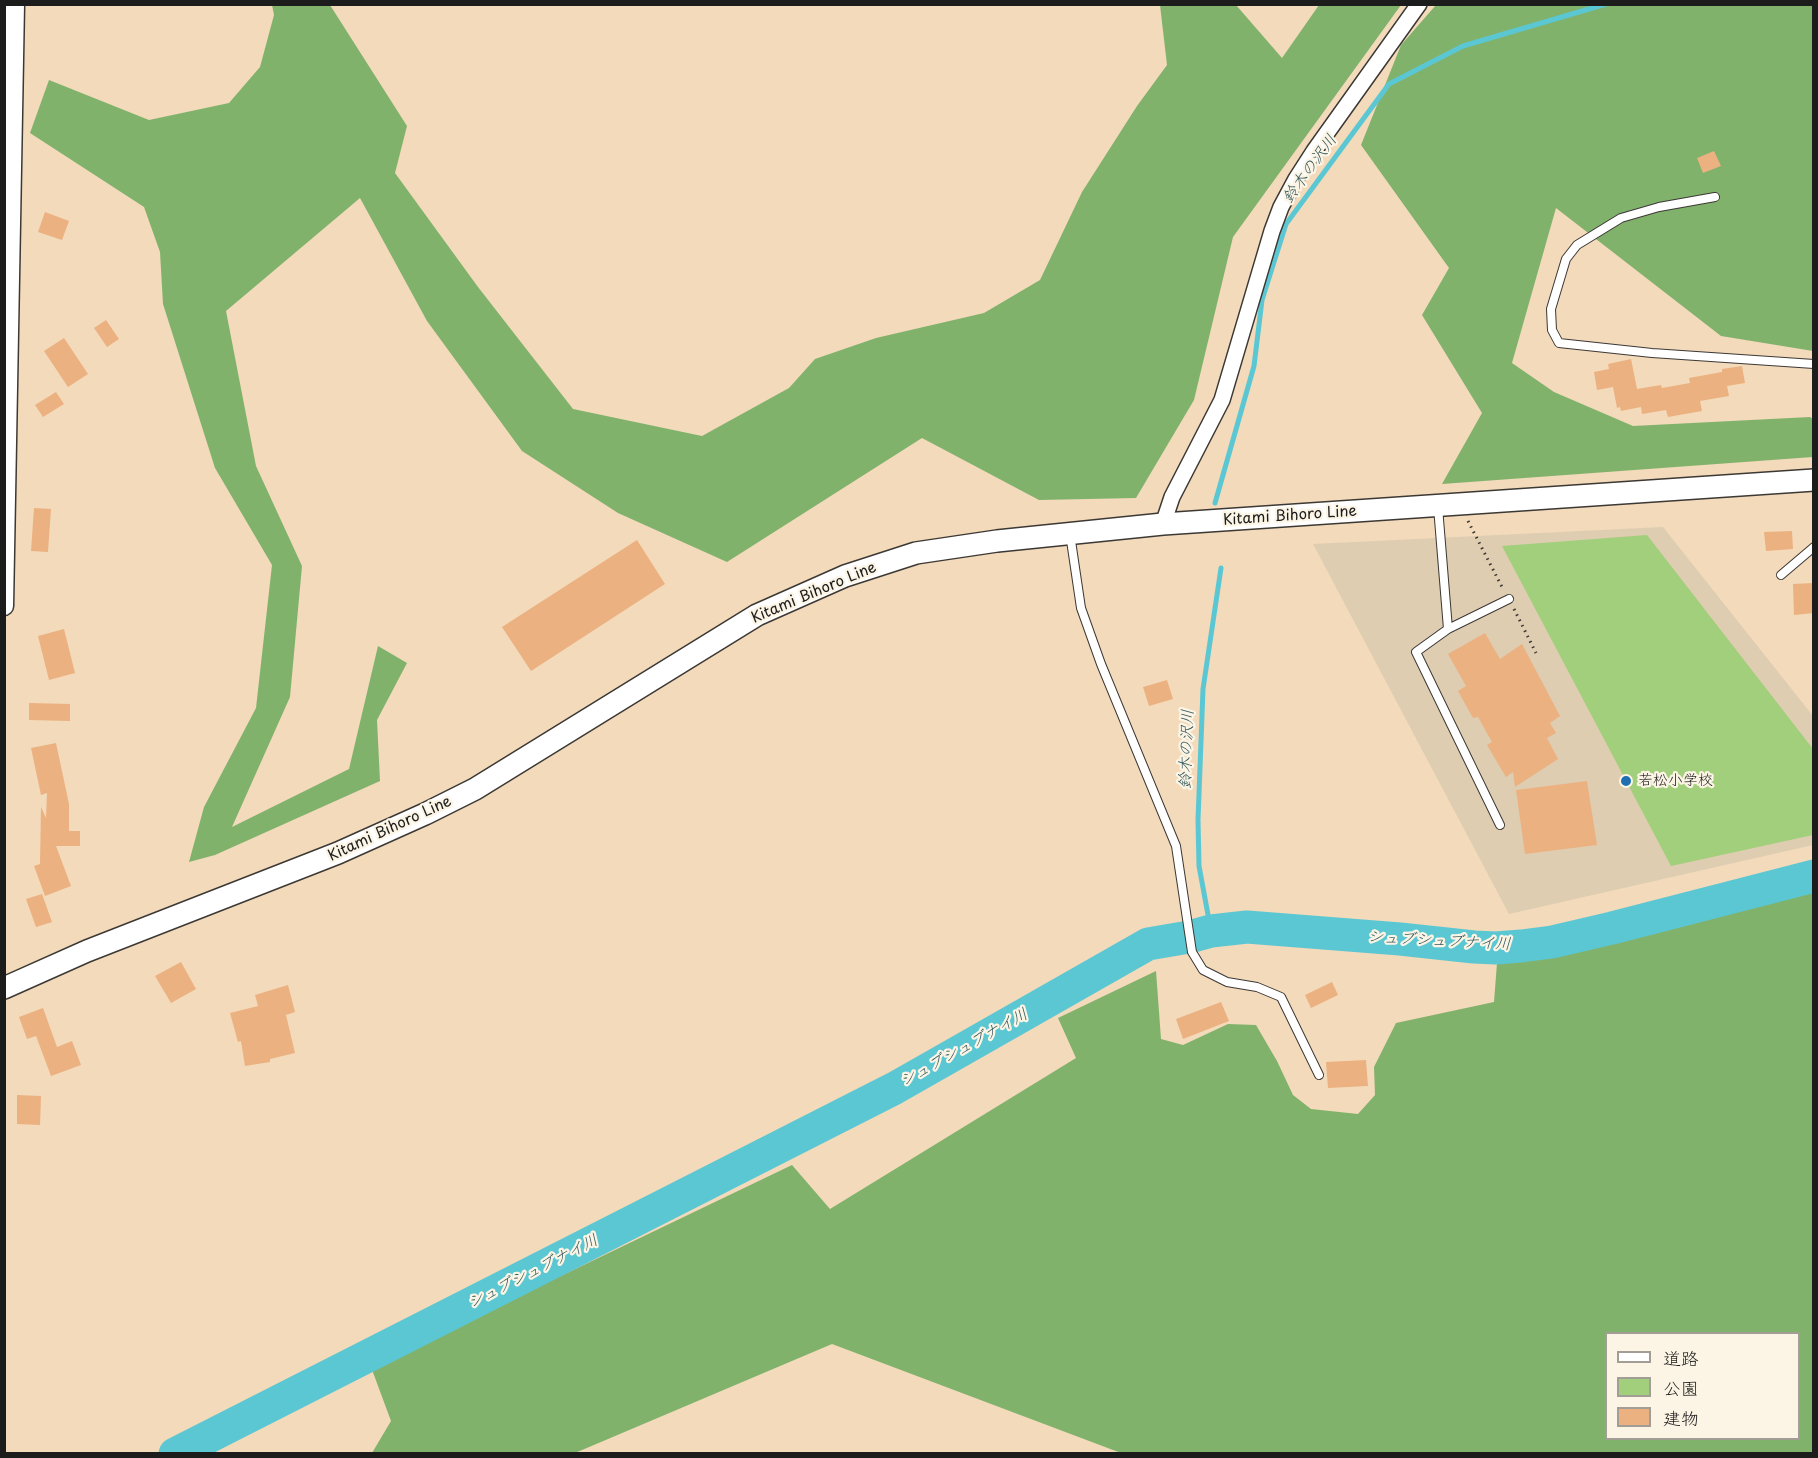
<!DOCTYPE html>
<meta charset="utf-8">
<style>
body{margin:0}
#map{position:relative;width:1818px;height:1458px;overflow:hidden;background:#f2dabb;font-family:"Playpen Sans","Klee One",sans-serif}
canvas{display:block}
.frame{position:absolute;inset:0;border:6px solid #1c1c1c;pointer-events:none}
.legend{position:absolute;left:1605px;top:1332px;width:195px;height:108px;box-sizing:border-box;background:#fcf5e5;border:2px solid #a29e95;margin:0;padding:8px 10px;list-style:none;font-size:18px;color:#1c1c1c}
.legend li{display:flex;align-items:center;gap:12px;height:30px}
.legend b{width:30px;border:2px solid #a29e95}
</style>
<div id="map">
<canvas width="1818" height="1458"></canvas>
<div class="frame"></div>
<ul class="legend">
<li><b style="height:8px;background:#fff"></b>道路</li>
<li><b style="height:16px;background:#a2cf7c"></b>公園</li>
<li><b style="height:16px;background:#ecb180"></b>建物</li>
</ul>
</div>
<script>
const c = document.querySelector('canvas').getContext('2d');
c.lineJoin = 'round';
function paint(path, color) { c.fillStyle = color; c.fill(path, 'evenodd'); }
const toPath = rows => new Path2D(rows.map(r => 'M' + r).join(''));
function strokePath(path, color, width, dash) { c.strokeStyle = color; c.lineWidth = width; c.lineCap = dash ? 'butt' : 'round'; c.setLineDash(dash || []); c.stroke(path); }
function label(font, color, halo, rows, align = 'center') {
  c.font = font + ' "Playpen Sans","Klee One",sans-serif'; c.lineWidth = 4.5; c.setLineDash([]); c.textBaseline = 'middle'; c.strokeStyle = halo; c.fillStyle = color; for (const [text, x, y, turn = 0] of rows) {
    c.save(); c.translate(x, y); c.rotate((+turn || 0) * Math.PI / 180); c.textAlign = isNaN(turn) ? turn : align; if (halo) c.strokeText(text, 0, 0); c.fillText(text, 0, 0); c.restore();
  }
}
const built = toPath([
 [1663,527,1813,716,1813,845,1509,914,1313,544]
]);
const green = toPath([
 [1647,535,1813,749,1813,835,1671,866,1502,546]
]);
const forest = toPath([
 [272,5,330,5,407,126,395,173,478,287,573,409,702,436,789,388,815,359,876,338,984,313,1040,280,1082,192,1137,106,1167,65,1160,5,1236,5,1282,58,1319,5,1401,5,1233,237,1194,400,1136,498,1039,500,922,438,727,562,618,513,522,451,427,321,360,198,226,311,256,466,302,566,290,697,232,827,349,769,378,646,407,663,377,720,380,781,215,855,189,862,204,807,256,708,272,565,215,468,163,304,160,252,144,207,30,133,49,80,149,120,229,103,260,67,274,15],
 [1436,5,1813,5,1813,351,1721,336,1556,208,1512,363,1554,392,1633,426,1810,417,1813,419,1813,457,1442,484,1482,413,1422,315,1449,268,1361,145,1401,45],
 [1813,863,1813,1453,1121,1453,832,1344,575,1453,372,1453,391,1421,371,1367,792,1165,830,1209,1076,1058,1058,1018,1156,971,1161,1039,1183,1045,1228,1024,1256,1025,1277,1061,1293,1095,1311,1109,1358,1114,1375,1095,1374,1067,1396,1023,1494,1002,1497,963,1539,932],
 [1606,1334,1798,1334,1798,1438,1606,1438]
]);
const stream = toPath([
 [1215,503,1254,366,1262,300,1286,224,1389,84,1463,46,1606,4],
 [1211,931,1199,866,1198,820,1203,689,1221,568]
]);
const river = toPath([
 [175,1454,895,1088,1148,944,1189,937,1211,931,1247,927,1400,939,1474,947,1496,948,1521,946,1552,942,1612,928,1814,876]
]);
const building = toPath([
 [1714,151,1721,166,1703,173,1697,158],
 [45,212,69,221,62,240,38,232],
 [106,320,119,339,107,347,94,328],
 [64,338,88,374,68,387,44,351],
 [1631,359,1637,389,1661,385,1662,388,1690,383,1689,378,1722,372,1722,369,1742,366,1745,383,1727,386,1729,396,1700,401,1702,411,1668,417,1666,410,1642,414,1641,407,1621,411,1620,407,1617,408,1613,387,1597,390,1594,372,1609,369,1608,364],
 [56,392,64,404,43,417,35,405],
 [34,508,51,509,48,552,31,551],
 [1792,531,1793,549,1766,551,1764,532],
 [637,540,665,584,531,671,502,627],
 [1814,583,1814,613,1794,615,1793,584],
 [64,629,75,673,49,680,38,636],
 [1485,633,1500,659,1522,644,1560,716,1550,723,1556,733,1547,738,1558,759,1515,787,1513,772,1506,777,1487,745,1492,742,1478,717,1473,718,1458,691,1466,686,1448,654],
 [1167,680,1173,699,1149,706,1143,687],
 [29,703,70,704,70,721,29,720],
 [56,743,69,804,69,831,80,831,80,846,56,846,71,886,45,896,34,866,40,864,41,807,46,818,47,793,41,795,31,748],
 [1587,781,1597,845,1525,854,1516,790],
 [42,894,52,922,36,927,26,899],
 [181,962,196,989,171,1003,155,976],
 [1332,982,1338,995,1311,1008,1305,995],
 [288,985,295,1012,286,1015,295,1053,270,1059,270,1062,245,1066,241,1041,238,1042,230,1013,258,1006,255,995],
 [1221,1002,1229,1021,1183,1039,1176,1019],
 [43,1008,57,1047,72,1041,81,1065,51,1076,36,1036,27,1039,19,1017],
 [1366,1060,1368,1086,1328,1088,1326,1062],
 [17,1095,41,1096,40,1125,17,1124]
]);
const path = toPath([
 [1468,521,1502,587],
 [1514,609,1536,653]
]);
const service = toPath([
 [1715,197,1659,207,1621,218,1577,245,1566,259,1551,309,1552,330,1559,343,1652,353,1814,364],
 [1438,507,1448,629,1416,652,1500,825],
 [1070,534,1081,608,1101,664,1176,846,1192,952,1203,970,1227,982,1257,987,1281,997,1319,1075],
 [1781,575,1814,547],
 [1448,629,1509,599]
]);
const minor = toPath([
 [1163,524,1172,497,1222,400,1272,231,1281,207,1296,179,1314,151,1419,4]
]);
const tertiary = toPath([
 [4,606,15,4]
]);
const secondary = toPath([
 [4,988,87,951,338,853,425,814,475,789,757,615,845,576,916,553,997,541,1163,524,1814,480]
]);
const markers = [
 [1626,781,6,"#1f6fb2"]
];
const streetNames = [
 ["Kitami Bihoro Line",1290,516,-4],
 ["Kitami Bihoro Line",814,593,-23],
 ["Kitami Bihoro Line",390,829,-25]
];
const poiNames = [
 ["若松小学校",1638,781]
];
const waterNames = [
 ["鈴木の沢川",1310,169,-54],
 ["鈴木の沢川",1187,749,-88],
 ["シュブシュブナイ川",1439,941,3],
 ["シュブシュブナイ川",964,1048,-29],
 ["シュブシュブナイ川",533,1272,-27]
];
paint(built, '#decdb1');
paint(green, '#a2cf7c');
paint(forest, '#81b26c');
strokePath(stream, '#5bc7d3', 5);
strokePath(river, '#5bc7d3', 33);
paint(building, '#ecb180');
strokePath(service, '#3c3834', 10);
strokePath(minor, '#3c3834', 18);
strokePath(tertiary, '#3c3834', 21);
strokePath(secondary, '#3c3834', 24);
strokePath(path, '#3c3834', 3, [1.5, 4.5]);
strokePath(service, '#fff', 8);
strokePath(minor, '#fff', 15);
strokePath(tertiary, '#fff', 18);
strokePath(secondary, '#fff', 21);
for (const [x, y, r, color] of markers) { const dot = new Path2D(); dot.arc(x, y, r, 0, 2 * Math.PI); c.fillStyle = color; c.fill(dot); strokePath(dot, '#fcf5e5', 2); }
label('15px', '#1c1c1c', '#fcf5e5', streetNames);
label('15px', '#1c1c1c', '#fcf5e5', poiNames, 'left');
label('italic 16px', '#32585c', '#fcf5e5', waterNames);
</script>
